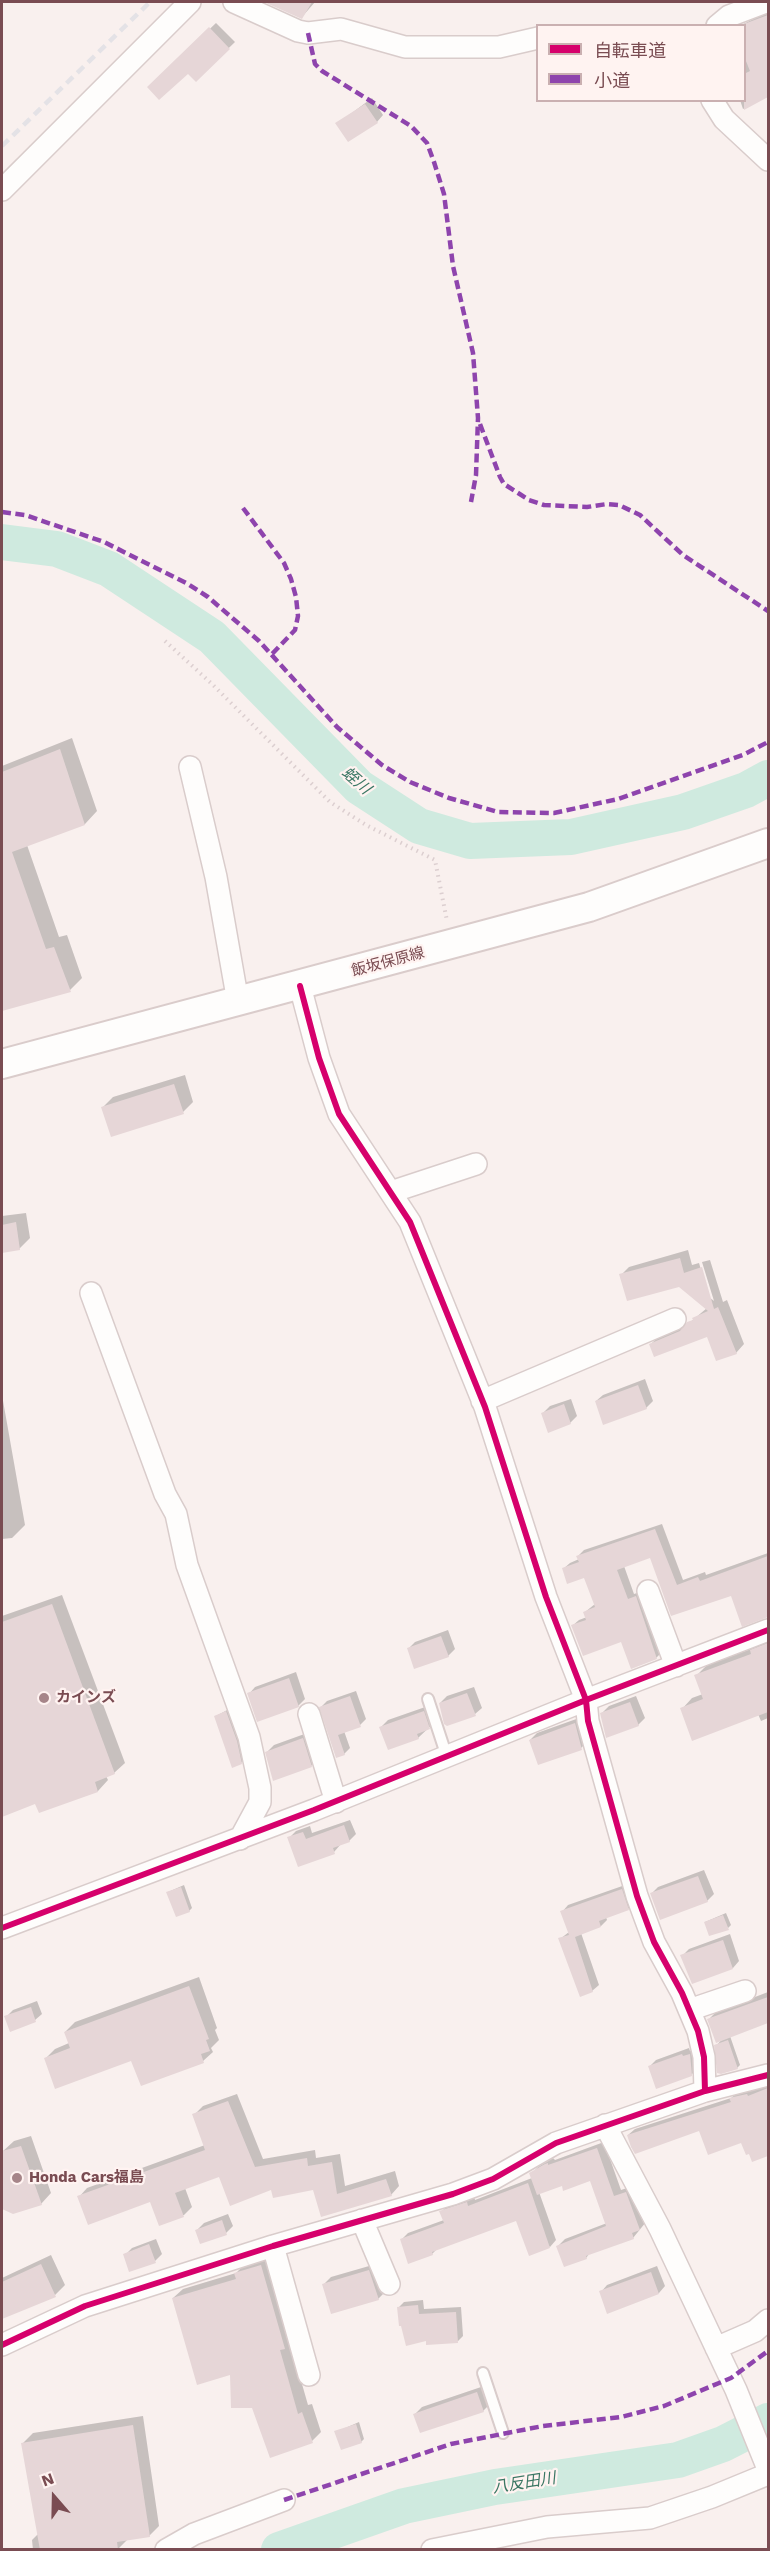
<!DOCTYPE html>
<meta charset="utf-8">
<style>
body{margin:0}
#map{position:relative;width:770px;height:2551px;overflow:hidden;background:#f9f0ee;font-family:"Work Sans","Noto Sans JP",sans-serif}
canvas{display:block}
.frame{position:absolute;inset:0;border:3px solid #7a4c52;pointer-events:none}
.legend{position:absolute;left:536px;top:24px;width:210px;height:78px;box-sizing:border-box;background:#fff3f1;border:2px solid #cab0b1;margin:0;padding:8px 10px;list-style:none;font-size:18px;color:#7a4c52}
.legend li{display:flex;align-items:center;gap:12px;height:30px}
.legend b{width:30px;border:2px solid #cab0b1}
.north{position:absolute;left:24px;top:2467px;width:60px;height:60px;-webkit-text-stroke:4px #fff3f1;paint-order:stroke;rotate:340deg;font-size:16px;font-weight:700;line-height:24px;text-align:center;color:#7a4c52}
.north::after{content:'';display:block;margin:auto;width:21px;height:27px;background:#7a4c52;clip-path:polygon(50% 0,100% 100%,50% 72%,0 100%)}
</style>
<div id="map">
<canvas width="770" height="2551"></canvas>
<div class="frame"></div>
<ul class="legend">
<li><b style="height:8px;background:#d6006c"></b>自転車道</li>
<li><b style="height:8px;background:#8e44ad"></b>小道</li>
</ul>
<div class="north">N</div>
</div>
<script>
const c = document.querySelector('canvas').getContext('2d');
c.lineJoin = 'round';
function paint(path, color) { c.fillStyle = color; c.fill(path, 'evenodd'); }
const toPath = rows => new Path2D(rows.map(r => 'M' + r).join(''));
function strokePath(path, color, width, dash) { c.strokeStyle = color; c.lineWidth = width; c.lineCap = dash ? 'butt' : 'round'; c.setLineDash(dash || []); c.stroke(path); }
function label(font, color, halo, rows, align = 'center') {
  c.font = font + ' "Work Sans","Noto Sans JP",sans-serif'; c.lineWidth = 4.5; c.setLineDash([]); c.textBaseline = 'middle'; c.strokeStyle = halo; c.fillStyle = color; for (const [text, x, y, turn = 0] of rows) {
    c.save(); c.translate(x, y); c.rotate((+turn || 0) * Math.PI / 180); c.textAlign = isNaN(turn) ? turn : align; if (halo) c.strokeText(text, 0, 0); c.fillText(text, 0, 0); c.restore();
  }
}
const shadow = toPath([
 [268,2,315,2,302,17],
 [768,12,768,95,743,109,740,100,744,100,744,26,739,26],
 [216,23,235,42,196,80,188,72,149,87],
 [372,98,383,115,377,122,337,124],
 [72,738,97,811,85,824,27,845,59,937,67,935,82,978,70,990,2,1009,2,766],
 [185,1075,193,1102,183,1112,103,1107,113,1097],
 [26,1213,30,1238,19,1249,2,1252,2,1216],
 [688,1250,692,1265,699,1263,709,1297,714,1301,702,1262,710,1260,723,1302,727,1300,744,1344,736,1353,708,1335,651,1344,659,1336,688,1324,707,1308,679,1285,621,1275,629,1267],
 [645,1379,653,1401,646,1408,596,1401,603,1395],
 [2,1395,25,1525,12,1538,2,1539],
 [571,1399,577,1416,570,1423,543,1413,550,1406],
 [662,1524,683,1580,705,1572,706,1575,768,1553,768,1603,763,1605,731,1594,672,1614,650,1556,624,1566,634,1594,643,1591,662,1652,656,1658,622,1640,572,1626,579,1620,587,1617,585,1612,595,1604,585,1576,563,1569,570,1563,579,1559,578,1556,584,1550],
 [62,1595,125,1763,114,1773,106,1776,108,1780,98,1791,40,1811,36,1802,2,1815,2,1616],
 [448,1630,455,1649,448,1656,408,1649,415,1642],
 [768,1638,768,1718,761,1721,758,1714,682,1709,692,1698,703,1694,696,1676,707,1665,756,1647],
 [296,1672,305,1699,298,1706,249,1694,255,1687],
 [474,1687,482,1708,475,1714,440,1703,447,1696],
 [356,1691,366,1719,360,1725,344,1731,350,1748,344,1754,321,1707,327,1701],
 [636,1696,645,1718,638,1725,602,1713,609,1706],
 [431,1705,436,1721,418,1738,381,1727,388,1720],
 [229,1709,239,1737,244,1760,241,1763,216,1716],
 [582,1717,588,1741,581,1748,530,1740,537,1733],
 [310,1732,318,1759,311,1766,267,1752,274,1745],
 [350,1820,356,1834,349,1841,341,1844,334,1852,299,1865,289,1838,296,1831,310,1826,312,1833],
 [704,1870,714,1894,707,1901,651,1894,658,1887],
 [628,1884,634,1903,628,1909,606,1917,607,1920,601,1926,581,1933,599,1985,592,1991,560,1939,569,1932,562,1912,568,1905],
 [184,1885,192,1908,189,1911,168,1892],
 [726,1913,731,1925,728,1928,705,1922],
 [730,1934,739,1961,733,1968,682,1956,689,1949],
 [199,1977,217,2028,215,2030,219,2040,211,2048,213,2052,203,2061,46,2058,55,2049,69,2043,65,2032,75,2022],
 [768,1992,768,2022,730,2036,740,2065,737,2068,716,2046,723,2038,709,2019,716,2012],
 [37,2001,42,2014,35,2020,6,2017,13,2010],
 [689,2048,690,2051,697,2048,698,2068,691,2075,650,2066,656,2060],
 [768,2085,768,2154,753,2160,742,2141,700,2129,628,2135,635,2129,731,2098,738,2092,753,2088,754,2090],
 [237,2094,263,2159,315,2150,316,2158,340,2154,345,2186,395,2171,399,2186,391,2195,322,2216,314,2189,272,2188,220,2175,185,2188,192,2207,184,2215,159,2224,151,2200,79,2197,87,2188,205,2145,194,2115,203,2106],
 [31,2136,51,2193,41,2204,13,2212,2,2208,2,2152,14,2141],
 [604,2142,621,2190,633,2186,646,2222,633,2238,590,2253,586,2258,558,2246,565,2239,607,2223,591,2179,563,2184,539,2192,556,2240,550,2247,517,2219,438,2248,432,2254,401,2240,408,2233,444,2220,441,2212,448,2205,474,2196,475,2200,532,2178,531,2174,538,2167,553,2158,555,2160],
 [228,2214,233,2226,226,2233,197,2230,204,2223],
 [156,2239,162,2254,155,2261,125,2255,132,2248],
 [51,2255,65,2285,55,2295,2,2317,2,2278],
 [271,2257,290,2342,308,2405,312,2404,321,2432,312,2441,254,2407,232,2373,173,2298,183,2289,236,2273,245,2264],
 [376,2264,385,2292,378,2299,324,2284,331,2277],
 [657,2266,665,2286,659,2293,601,2292,607,2285],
 [423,2300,424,2309,461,2307,463,2336,458,2341,427,2339,399,2307,404,2302],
 [484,2386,490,2404,483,2411,415,2414,422,2407],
 [143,2416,159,2526,149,2536,128,2539,118,2549,33,2550,32,2540,39,2533,23,2443,33,2433],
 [359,2422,364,2439,361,2442,336,2432]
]);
const river = toPath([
 [2,542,57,549,109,569,212,637,359,787,419,826,470,841,571,837,683,812,746,790,768,778],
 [279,2550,404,2506,495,2487,678,2460,723,2444,768,2421]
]);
const building = toPath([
 [264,2,312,2,302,19],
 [768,15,768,97,744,110,744,74,750,71,744,56,744,24],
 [209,27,230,49,196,82,188,74,159,100,147,87],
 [365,104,378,123,348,142,335,123],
 [60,749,85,825,12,852,46,949,54,947,71,992,2,1011,2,772],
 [174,1084,184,1114,111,1137,101,1107],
 [16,1222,20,1250,2,1253,2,1225],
 [680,1258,684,1273,702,1267,714,1309,718,1307,737,1354,716,1361,707,1337,654,1357,649,1344,680,1331,687,1322,693,1320,692,1318,708,1311,679,1287,627,1301,619,1274],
 [638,1385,647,1409,603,1425,595,1401],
 [564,1404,571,1424,548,1433,541,1413],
 [655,1529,677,1585,698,1577,700,1581,768,1556,768,1617,742,1627,731,1596,671,1616,650,1558,617,1570,628,1599,636,1596,657,1659,631,1669,621,1642,583,1656,571,1625,586,1620,583,1612,595,1607,584,1578,567,1584,562,1568,579,1562,576,1556],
 [52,1604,115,1774,95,1782,98,1792,39,1813,35,1804,2,1817,2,1622],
 [441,1636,449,1657,414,1669,407,1648],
 [768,1643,768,1712,692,1741,680,1708,703,1699,694,1675,751,1654,750,1650],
 [289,1678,299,1707,257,1722,247,1693],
 [467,1693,476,1716,447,1726,444,1724,439,1703],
 [350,1696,361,1727,338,1735,345,1755,336,1758,319,1707],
 [630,1702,639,1726,606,1738,600,1713],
 [226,1711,237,1741,242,1764,232,1768,214,1716],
 [424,1711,430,1729,417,1734,419,1739,388,1750,379,1727],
 [575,1723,582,1750,538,1765,529,1740],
 [303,1738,312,1767,273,1781,265,1752],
 [344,1825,350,1842,333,1848,335,1854,298,1867,287,1837,303,1832,306,1839],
 [698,1876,708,1902,660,1920,650,1893],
 [181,1887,190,1912,176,1917,166,1892],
 [622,1889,629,1910,599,1921,601,1927,575,1937,593,1992,580,1997,558,1938,569,1935,560,1911],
 [723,1915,729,1930,709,1936,704,1922],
 [723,1940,733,1969,692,1984,680,1955],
 [189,1986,209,2039,206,2040,210,2051,201,2054,204,2063,141,2086,131,2061,55,2089,44,2058,70,2048,64,2032],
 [768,1997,768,2023,716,2043,707,2019],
 [31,2007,36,2022,10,2032,4,2016],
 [728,2040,738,2069,721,2074,717,2073,714,2045],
 [682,2054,683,2056,690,2054,692,2076,656,2089,648,2066],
 [768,2088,768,2156,752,2162,749,2154,746,2155,741,2143,708,2155,699,2131,635,2154,631,2147,627,2135,731,2102,729,2098,747,2094,748,2096],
 [228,2101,255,2167,307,2158,308,2166,332,2162,337,2194,386,2179,392,2196,321,2217,313,2190,273,2198,271,2190,230,2206,219,2177,175,2193,184,2217,159,2226,150,2202,88,2225,77,2196,205,2150,192,2114],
 [21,2146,42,2205,13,2214,2,2209,2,2151],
 [597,2148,614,2196,626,2192,640,2230,632,2233,634,2239,586,2256,587,2259,564,2267,556,2246,606,2226,590,2181,563,2191,562,2186,537,2195,529,2173,545,2164,548,2163,548,2165],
 [528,2183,550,2248,529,2256,516,2221,432,2252,433,2255,408,2264,400,2239,444,2223,439,2211,467,2202,468,2206],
 [222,2220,227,2235,200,2244,195,2230],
 [149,2244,156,2263,129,2272,123,2254],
 [41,2264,56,2297,2,2319,2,2282],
 [261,2265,285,2349,280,2350,298,2414,302,2412,313,2443,270,2458,252,2408,231,2408,230,2375,197,2385,172,2298,236,2279,234,2273],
 [369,2270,379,2300,331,2314,322,2284],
 [651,2272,659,2294,607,2314,599,2291],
 [418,2305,419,2314,456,2312,458,2343,426,2345,426,2341,406,2346,401,2326,399,2326,397,2307],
 [477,2392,484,2412,420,2433,413,2414],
 [356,2424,362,2443,341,2450,334,2431],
 [133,2425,150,2537,117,2542,118,2550,40,2550,21,2443]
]);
const path = toPath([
 [165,641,212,684,330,802,366,825,435,860,447,921]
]);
const lane = toPath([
 [428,1699,447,1757],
 [483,2373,503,2433]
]);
const street = toPath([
 [234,2,298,31,308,33,341,29,405,47,499,47,538,38],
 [717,26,729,16,766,2],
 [712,100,724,119,768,160],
 [2,190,190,2],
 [190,767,216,877,238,1002],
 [300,986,319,1058,339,1114,410,1222,485,1407,546,1597,586,1700,588,1721,637,1896,654,1942,682,1993,698,2031,704,2057,705,2091],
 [391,1192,476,1164],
 [91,1293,165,1494,176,1514,187,1565,249,1737,260,1788,260,1802,240,1839],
 [482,1401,675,1319],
 [648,1591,676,1666],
 [309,1714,336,1802],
 [2,1928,314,1810,586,1700,768,1630],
 [689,2010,745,1991],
 [605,2125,660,2229,736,2390,768,2469],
 [362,2220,389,2284],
 [273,2246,309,2375],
 [2,2345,85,2306,273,2246,453,2194,493,2179,556,2143,705,2091,768,2075],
 [716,2348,755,2331,768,2320],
 [166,2550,194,2534,284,2500],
 [432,2550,547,2527,650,2518,712,2497,768,2474]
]);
const secondary = toPath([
 [2,1064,589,907,768,843]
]);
const rail = toPath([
 [2,146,150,2]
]);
const quiet = toPath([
 [308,33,315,64,322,71,411,126,427,143,434,162,444,194,453,266,473,353,478,418,476,475,471,502],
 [480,424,500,477,504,484,515,491,529,500,544,505,587,507,607,504,619,505,640,515,683,555,768,611],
 [243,508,284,563,291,579,296,597,298,616,295,630,271,655],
 [2,512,25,515,104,542,188,584,208,597,259,641,337,727,382,765,410,782,449,798,498,812,554,813,618,799,743,755,768,742],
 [284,2500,451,2444,543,2426,621,2417,664,2406,731,2378,768,2351]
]);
const cycleway = toPath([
 [300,986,319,1058,339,1114,410,1222,485,1407,546,1597,586,1700,588,1721,637,1896,654,1942,682,1993,698,2031,704,2057,705,2091],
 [2,1928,314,1810,586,1700,768,1630],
 [2,2345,85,2306,273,2246,453,2194,493,2179,556,2143,705,2091,768,2075]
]);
const markers = [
 [44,1698,6,"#a68589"],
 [17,2178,6,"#a68589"]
];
const streetNames = [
 ["飯坂保原線",388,962,-15]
];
const poiNames = [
 ["カインズ",56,1698],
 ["Honda Cars福島",29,2178]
];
const waterNames = [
 ["蛭川",356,781,41],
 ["八反田川",524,2483,-9]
];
paint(shadow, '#0003');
strokePath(river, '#cfeadf', 36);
paint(building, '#e6d6d7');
strokePath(lane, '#d9cccb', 14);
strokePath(street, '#d9cccb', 24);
strokePath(secondary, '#dacccb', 32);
strokePath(path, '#dccfd0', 4, [1.5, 4.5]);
strokePath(lane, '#fefdfc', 10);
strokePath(street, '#fefdfc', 21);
strokePath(secondary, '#fefdfc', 28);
strokePath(rail, '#e4e2e6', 4.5, [9, 6]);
strokePath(quiet, '#8e44ad', 4.5, [9, 4.5]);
strokePath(cycleway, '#d6006c', 6);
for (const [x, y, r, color] of markers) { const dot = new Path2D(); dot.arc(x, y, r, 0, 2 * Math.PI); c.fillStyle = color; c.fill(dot); strokePath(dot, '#fff3f1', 2); }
label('15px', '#7a4c52', '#fff3f1', streetNames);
label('bold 15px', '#7a4c52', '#fff3f1', poiNames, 'left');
label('italic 16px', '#3b7764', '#fff3f1', waterNames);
</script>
